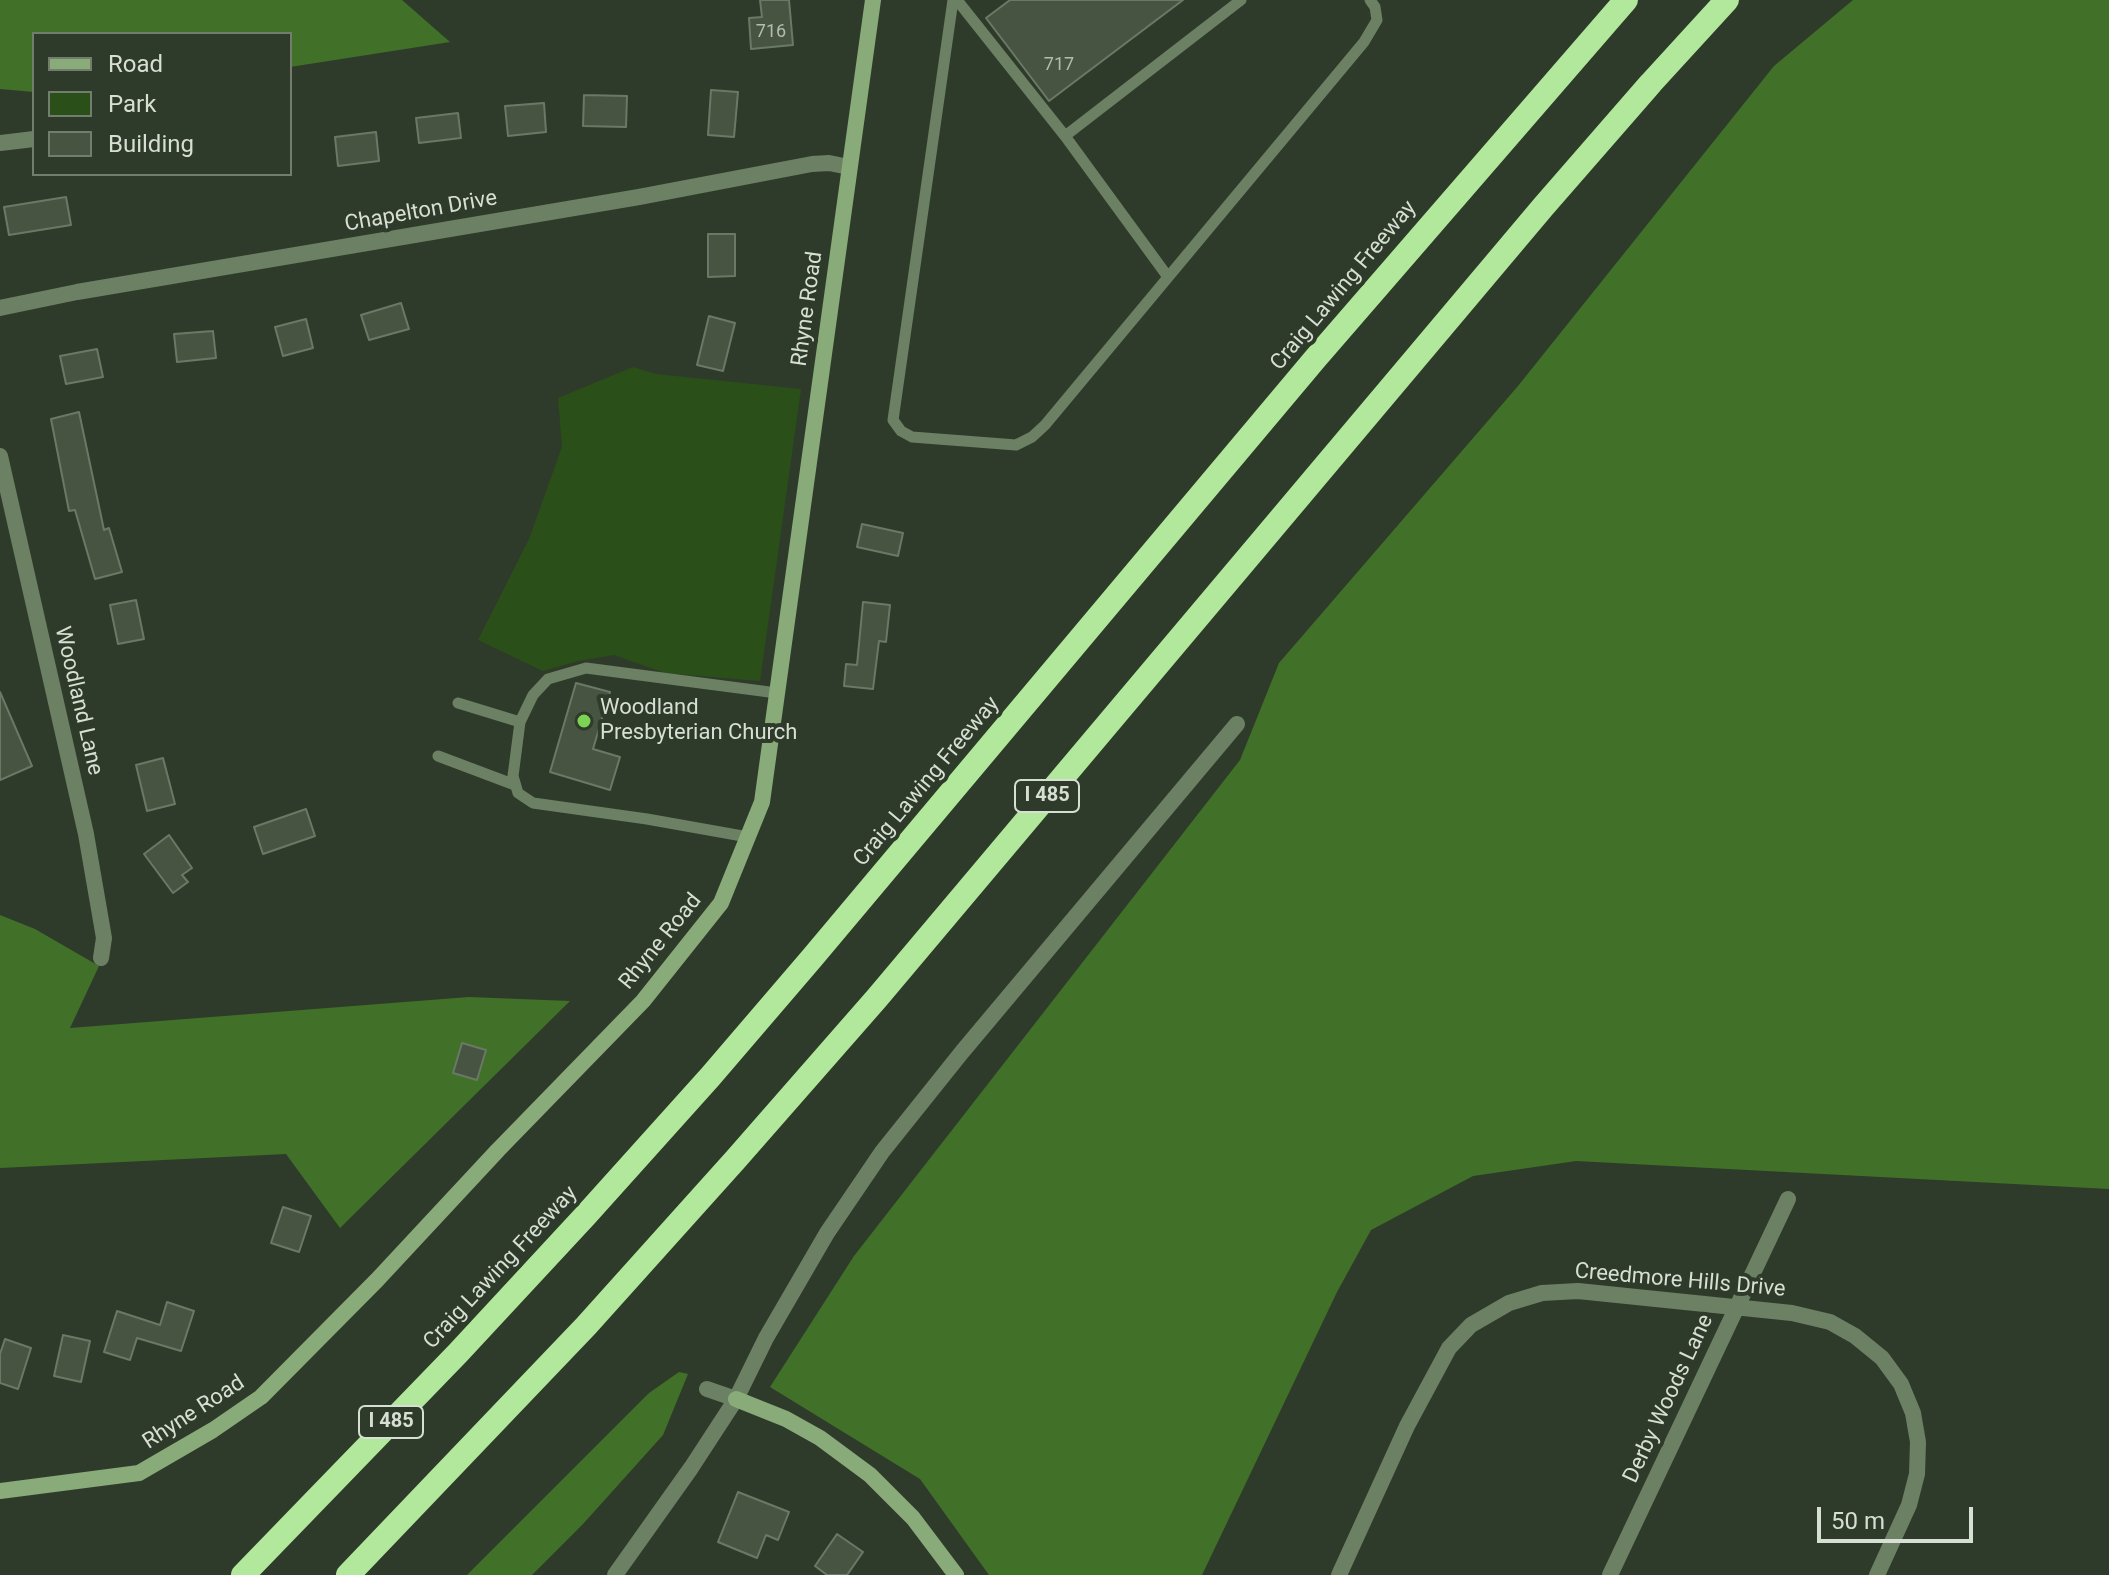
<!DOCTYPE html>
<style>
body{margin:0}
#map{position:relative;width:2109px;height:1575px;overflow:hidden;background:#2f3b2a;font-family:Roboto,sans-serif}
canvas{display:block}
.legend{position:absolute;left:32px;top:32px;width:260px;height:144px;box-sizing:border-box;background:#2f3b2a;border:2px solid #727d6e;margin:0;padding:10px 14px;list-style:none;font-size:24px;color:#d7dfd4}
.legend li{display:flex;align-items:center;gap:16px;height:40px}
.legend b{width:40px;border:2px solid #727d6e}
.scale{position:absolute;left:1817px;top:1507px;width:156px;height:36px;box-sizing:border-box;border:4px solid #d7dfd4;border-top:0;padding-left:10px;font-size:24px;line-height:28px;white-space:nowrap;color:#d7dfd4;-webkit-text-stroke:6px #2f3b2a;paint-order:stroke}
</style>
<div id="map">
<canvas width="2109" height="1575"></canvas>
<ul class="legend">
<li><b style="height:10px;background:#89ab7a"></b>Road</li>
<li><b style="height:22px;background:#2b4f19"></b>Park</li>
<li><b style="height:22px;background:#475441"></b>Building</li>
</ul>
<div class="scale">50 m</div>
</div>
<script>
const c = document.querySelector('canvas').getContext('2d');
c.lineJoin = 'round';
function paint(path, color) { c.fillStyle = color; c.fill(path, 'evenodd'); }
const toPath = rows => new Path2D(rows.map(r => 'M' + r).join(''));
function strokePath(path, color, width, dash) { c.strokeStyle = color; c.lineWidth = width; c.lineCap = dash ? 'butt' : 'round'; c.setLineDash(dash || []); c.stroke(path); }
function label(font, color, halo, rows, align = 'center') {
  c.font = font + ' Roboto,sans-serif'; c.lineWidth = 8; c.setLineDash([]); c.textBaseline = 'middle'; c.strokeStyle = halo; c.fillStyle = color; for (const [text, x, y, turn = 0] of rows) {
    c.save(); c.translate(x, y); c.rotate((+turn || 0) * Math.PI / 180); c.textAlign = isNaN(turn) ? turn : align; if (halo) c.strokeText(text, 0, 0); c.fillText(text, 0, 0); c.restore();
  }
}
const green = toPath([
 [633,367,656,374,801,389,760,681,665,673,614,655,578,661,543,671,478,640,529,539,562,447,558,398]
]);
const forest = toPath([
 [0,0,402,0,450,42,290,67,290,34,34,34,34,92,0,89],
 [1853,0,2109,0,2109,1189,1576,1161,1473,1176,1371,1230,1337,1292,1202,1575,989,1575,920,1479,770,1387,854,1256,1240,760,1279,663,1518,386,1774,66],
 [0,915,35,929,99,966,70,1028,469,997,570,1001,340,1228,286,1154,0,1168],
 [679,1372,688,1374,663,1435,583,1524,532,1575,467,1575,649,1393]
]);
const building = toPath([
 [760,0,789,0,793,45,751,49,749,18,762,17,760,0],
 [1010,0,1183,0,1049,101,986,18,1010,0],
 [711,90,738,92,734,137,708,135,711,90],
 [584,95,627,96,626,127,583,126,584,95],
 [544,103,546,132,508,136,505,106,544,103],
 [458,113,461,138,419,143,416,118,458,113],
 [376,132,379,161,338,166,335,137,376,132],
 [66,197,71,225,9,235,4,207,66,197],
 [708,234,735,234,735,276,708,277,708,234],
 [401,303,409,329,369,340,361,315,401,303],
 [709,316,735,323,723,371,697,365,709,316],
 [306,319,313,348,283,356,275,327,306,319],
 [213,331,216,358,177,362,174,334,213,331],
 [97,349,103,377,66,384,60,356,97,349],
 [79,412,104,530,109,528,122,572,95,579,75,510,69,511,51,419,79,412],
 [862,524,903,533,898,556,857,547,862,524],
 [136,600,144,639,118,644,110,605,136,600],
 [863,602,890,605,886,642,879,641,873,689,844,686,846,664,857,665,863,602],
 [576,683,610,692,593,749,620,757,610,790,550,772,576,683],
 [0,692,32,766,0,780,0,692],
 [163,758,175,804,147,811,136,765,163,758],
 [306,809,315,836,263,854,254,827,306,809],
 [169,835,192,868,182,875,188,882,173,893,144,854,169,835],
 [462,1043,486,1050,477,1080,453,1073,462,1043],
 [283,1207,311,1216,299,1252,271,1243,283,1207],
 [167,1302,194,1311,181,1351,137,1338,130,1360,104,1352,117,1311,160,1325,167,1302],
 [63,1335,90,1341,81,1382,54,1376,63,1335],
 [5,1339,31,1348,18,1389,0,1383,0,1354,5,1339],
 [738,1492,789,1512,778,1540,766,1535,757,1558,718,1542,738,1492],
 [837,1534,863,1552,847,1575,827,1575,815,1566,837,1534]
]);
const lane = toPath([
 [953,0,893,420,901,431,912,437,1016,445,1032,437,1045,425,1364,42,1377,20,1375,7,1370,0],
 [957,0,1065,136,1241,0],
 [1065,136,1168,277],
 [458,703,520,722],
 [438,756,515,785],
 [748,837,647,819,533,803,518,793,513,776,520,722,533,695,548,679,586,668,777,693]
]);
const street = toPath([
 [0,143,34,139],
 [0,308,77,292,639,197,812,164,829,163,849,167],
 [0,456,86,834,104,938,101,958],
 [707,1389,736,1399],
 [615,1575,691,1468,736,1399,766,1338,827,1233,882,1152,962,1052,1237,724],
 [1339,1575,1407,1426,1449,1348,1471,1325,1509,1303,1542,1293,1578,1291,1792,1313,1830,1322,1855,1336,1882,1358,1901,1384,1913,1413,1918,1442,1917,1474,1909,1505,1877,1575],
 [1610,1575,1788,1199]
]);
const secondary = toPath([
 [736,1399,786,1419,820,1438,870,1475,913,1518,956,1575],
 [0,1491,139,1473,213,1430,261,1397,377,1280,498,1150,643,1001,721,903,762,802,873,0]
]);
const highway = toPath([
 [243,1575,458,1353,586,1215,710,1077,812,958,1315,359,1626,0],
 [348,1575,586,1326,736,1159,877,998,1543,207,1651,83,1727,0]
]);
const markers = [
 [584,721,8,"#7dd154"]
];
const numberNames = [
 ["716",771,32],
 ["717",1059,65]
];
const shields = [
 [1047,796,64],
 [391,1422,64]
];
const shieldNames = [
 ["I 485",1047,796],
 ["I 485",391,1422]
];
const streetNames = [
 ["Chapelton Drive",421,212,-10],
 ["Craig Lawing Freeway",1344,286,-50],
 ["Rhyne Road",808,309,-82],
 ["Woodland Lane",78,701,77],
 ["Craig Lawing Freeway",927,782,-50],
 ["Rhyne Road",661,942,-51],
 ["Craig Lawing Freeway",501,1268,-47],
 ["Creedmore Hills Drive",1680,1281,5],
 ["Derby Woods Lane",1669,1399,-65],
 ["Rhyne Road",194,1413,-33]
];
const poiNames = [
 ["Woodland",600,708],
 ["Presbyterian Church",600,733]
];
paint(green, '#2b4f19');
paint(forest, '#417129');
paint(building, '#475441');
strokePath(building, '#6a7965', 2);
strokePath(lane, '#6c8163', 11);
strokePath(street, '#6c8163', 16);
strokePath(secondary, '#89ab7a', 16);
strokePath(highway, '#b2e89c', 24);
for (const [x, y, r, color] of markers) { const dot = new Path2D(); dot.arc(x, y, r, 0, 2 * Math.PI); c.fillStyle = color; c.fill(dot); strokePath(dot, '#2f3b2a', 3); }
label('18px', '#b3bcaf', null, numberNames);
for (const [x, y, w] of shields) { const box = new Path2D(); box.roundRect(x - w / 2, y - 16, w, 32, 6); c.fillStyle = '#2f3b2a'; c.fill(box); strokePath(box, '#d7dfd4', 2); }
label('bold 20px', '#d7dfd4', null, shieldNames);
label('22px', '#d7dfd4', '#2f3b2a', streetNames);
label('22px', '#d7dfd4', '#2f3b2a', poiNames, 'left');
</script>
